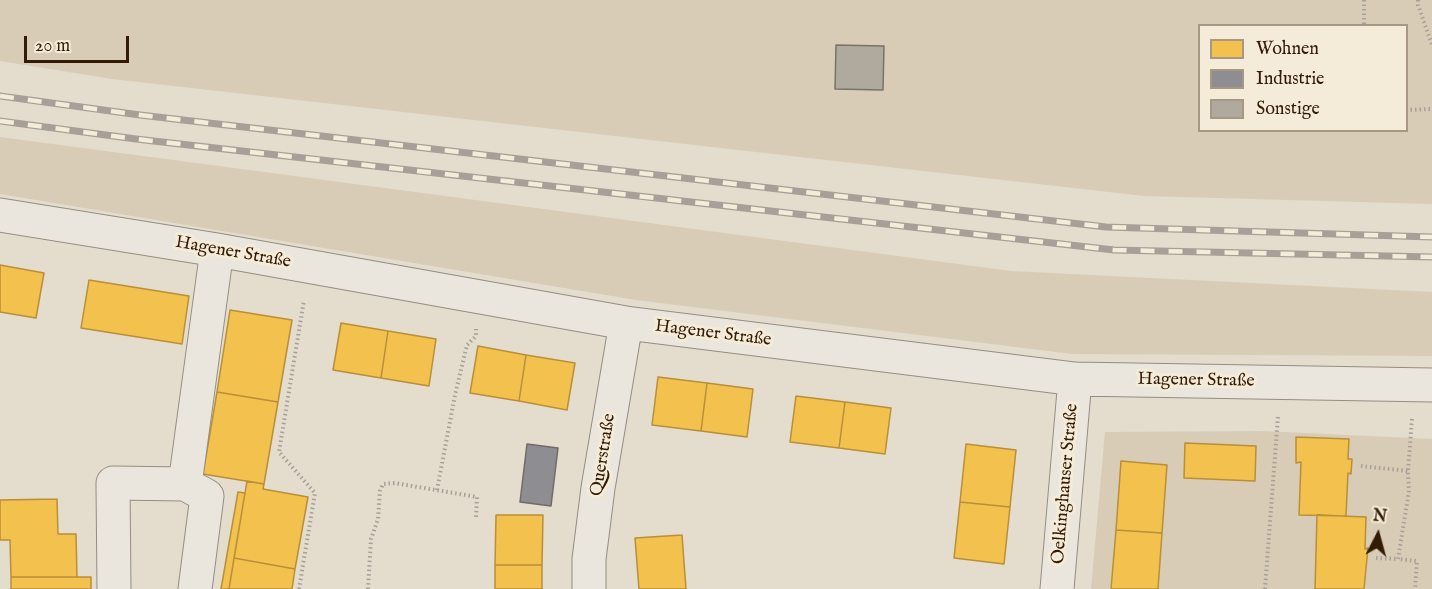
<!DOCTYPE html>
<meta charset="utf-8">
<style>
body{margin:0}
#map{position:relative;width:1432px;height:589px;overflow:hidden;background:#e4dccd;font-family:"IM FELL English",serif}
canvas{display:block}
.legend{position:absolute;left:1198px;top:24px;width:210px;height:108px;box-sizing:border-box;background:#f4ebd8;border:2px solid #a79884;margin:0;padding:8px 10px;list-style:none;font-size:18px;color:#331b06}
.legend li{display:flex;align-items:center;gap:12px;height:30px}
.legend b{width:30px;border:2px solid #a79884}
.north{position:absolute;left:1348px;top:505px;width:60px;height:60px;-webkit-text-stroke:4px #f4ebd8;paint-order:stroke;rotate:6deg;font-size:16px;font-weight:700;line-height:24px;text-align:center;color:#331b06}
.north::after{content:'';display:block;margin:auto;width:21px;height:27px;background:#331b06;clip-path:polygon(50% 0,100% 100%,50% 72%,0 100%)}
.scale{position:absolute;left:24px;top:36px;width:105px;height:27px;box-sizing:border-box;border:3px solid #331b06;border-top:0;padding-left:8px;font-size:18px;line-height:21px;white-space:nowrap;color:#331b06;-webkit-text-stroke:4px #f4ebd8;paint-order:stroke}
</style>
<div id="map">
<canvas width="1432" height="589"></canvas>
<ul class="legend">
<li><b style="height:16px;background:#f2c14e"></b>Wohnen</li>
<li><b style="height:16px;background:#8d8d92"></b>Industrie</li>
<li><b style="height:16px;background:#b0a99d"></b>Sonstige</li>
</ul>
<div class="north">N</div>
<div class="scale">20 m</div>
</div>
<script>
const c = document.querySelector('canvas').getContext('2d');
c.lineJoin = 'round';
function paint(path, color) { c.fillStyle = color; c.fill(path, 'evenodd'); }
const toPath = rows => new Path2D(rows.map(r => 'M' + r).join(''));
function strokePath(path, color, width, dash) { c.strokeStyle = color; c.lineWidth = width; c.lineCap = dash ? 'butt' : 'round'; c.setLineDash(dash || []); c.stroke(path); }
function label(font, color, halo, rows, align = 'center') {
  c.font = font + ' "IM FELL English",serif'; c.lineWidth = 6; c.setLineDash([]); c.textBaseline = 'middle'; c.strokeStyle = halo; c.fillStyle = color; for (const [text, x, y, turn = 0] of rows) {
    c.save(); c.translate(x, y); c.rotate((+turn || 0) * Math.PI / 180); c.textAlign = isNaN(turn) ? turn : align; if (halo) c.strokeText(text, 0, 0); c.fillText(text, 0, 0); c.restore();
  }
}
const green = toPath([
 [0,0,1432,0,1432,204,1144,196,112,79,0,61],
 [1200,26,1406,26,1406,130,1200,130],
 [0,137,1011,271,1432,292,1432,356,1072,354,636,300,0,194],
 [1263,431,1432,439,1432,589,1091,589,1105,432]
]);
const homes = toPath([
 [0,265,44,273,36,318,0,312,0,265],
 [89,280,189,296,182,344,81,328,89,280],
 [230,310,292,320,278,402,217,392,230,310],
 [341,323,388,331,381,378,333,370,341,323],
 [388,331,436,339,429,386,381,378,388,331],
 [478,346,526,355,519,401,470,393,478,346],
 [526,355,575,363,567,410,519,401,526,355],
 [658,377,707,383,701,431,652,425,658,377],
 [707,383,753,389,747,437,701,431,707,383],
 [217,392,278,402,264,484,203,474,217,392],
 [796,396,845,402,839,448,790,442,796,396],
 [845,402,891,408,885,454,839,448,845,402],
 [1296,437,1349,439,1348,459,1352,459,1351,474,1348,473,1346,516,1299,515,1301,462,1296,463,1296,437],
 [1185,443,1256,446,1255,481,1184,478,1185,443],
 [966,444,1016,450,1010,507,960,502,966,444],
 [1121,461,1167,465,1162,533,1116,530,1121,461],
 [247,481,264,484,263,489,308,497,295,569,234,558,247,481],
 [238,492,245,493,229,589,221,589,238,492],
 [57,499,58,534,76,534,77,577,11,577,10,540,0,540,0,500,57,499],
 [960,502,1010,507,1004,564,954,558,960,502],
 [496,515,543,515,542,565,495,565,496,515],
 [1317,515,1366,517,1365,549,1368,548,1364,589,1315,589,1317,515],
 [1116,530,1162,533,1158,589,1111,589,1116,530],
 [682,535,686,589,639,589,635,538,682,535],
 [234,558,295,569,292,589,229,589,234,558],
 [495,565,542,565,542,589,495,589,495,565],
 [11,577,91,577,91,589,11,589,11,577]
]);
const industry = toPath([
 [527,444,558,448,551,506,520,502,527,444]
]);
const building = toPath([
 [836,45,884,46,883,90,835,89,836,45]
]);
const path = toPath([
 [1364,0,1364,26],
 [1418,0,1418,5,1432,45],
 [1406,110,1432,109],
 [1412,419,1408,471,1409,491,1398,559,1417,561,1415,589],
 [1361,466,1408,471],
 [437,490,455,395,467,345,476,336,476,329],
 [1376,558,1398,559],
 [299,589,315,493,279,452,304,300],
 [368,589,371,539,378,519,380,491,383,484,395,483,477,497,476,517],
 [1265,589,1278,416]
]);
const minor = toPath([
 [0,215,217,250,626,323,1075,379,1432,385],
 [185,484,217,250],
 [114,589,113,483,185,484,207,496,195,589],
 [589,589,589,559,598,488,626,323],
 [1057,589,1075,379]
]);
const rail = toPath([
 [0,96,140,115,1106,227,1432,237],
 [0,121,136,139,1114,250,1432,257]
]);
const streetNames = [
 ["Hagener Straße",233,253,10],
 ["Hagener Straße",713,334,7],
 ["Hagener Straße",1196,381,1],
 ["Querstraße",604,455,-81],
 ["Oelkinghauser Straße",1066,484,-85]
];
paint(green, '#d8ccb6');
paint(homes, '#f2c14e');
strokePath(homes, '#b98f38', 1.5);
paint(industry, '#8d8d92');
strokePath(industry, '#726b68', 1.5);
paint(building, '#b0a99d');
strokePath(building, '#7a7268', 1.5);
strokePath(minor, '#948d82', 35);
strokePath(path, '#a7a098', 4, [1.5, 3]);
strokePath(minor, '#eae6de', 33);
strokePath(rail, '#a7a098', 7);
strokePath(rail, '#f4ebd8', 4.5, [14]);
label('18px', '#331b06', '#f4ebd8', streetNames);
</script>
